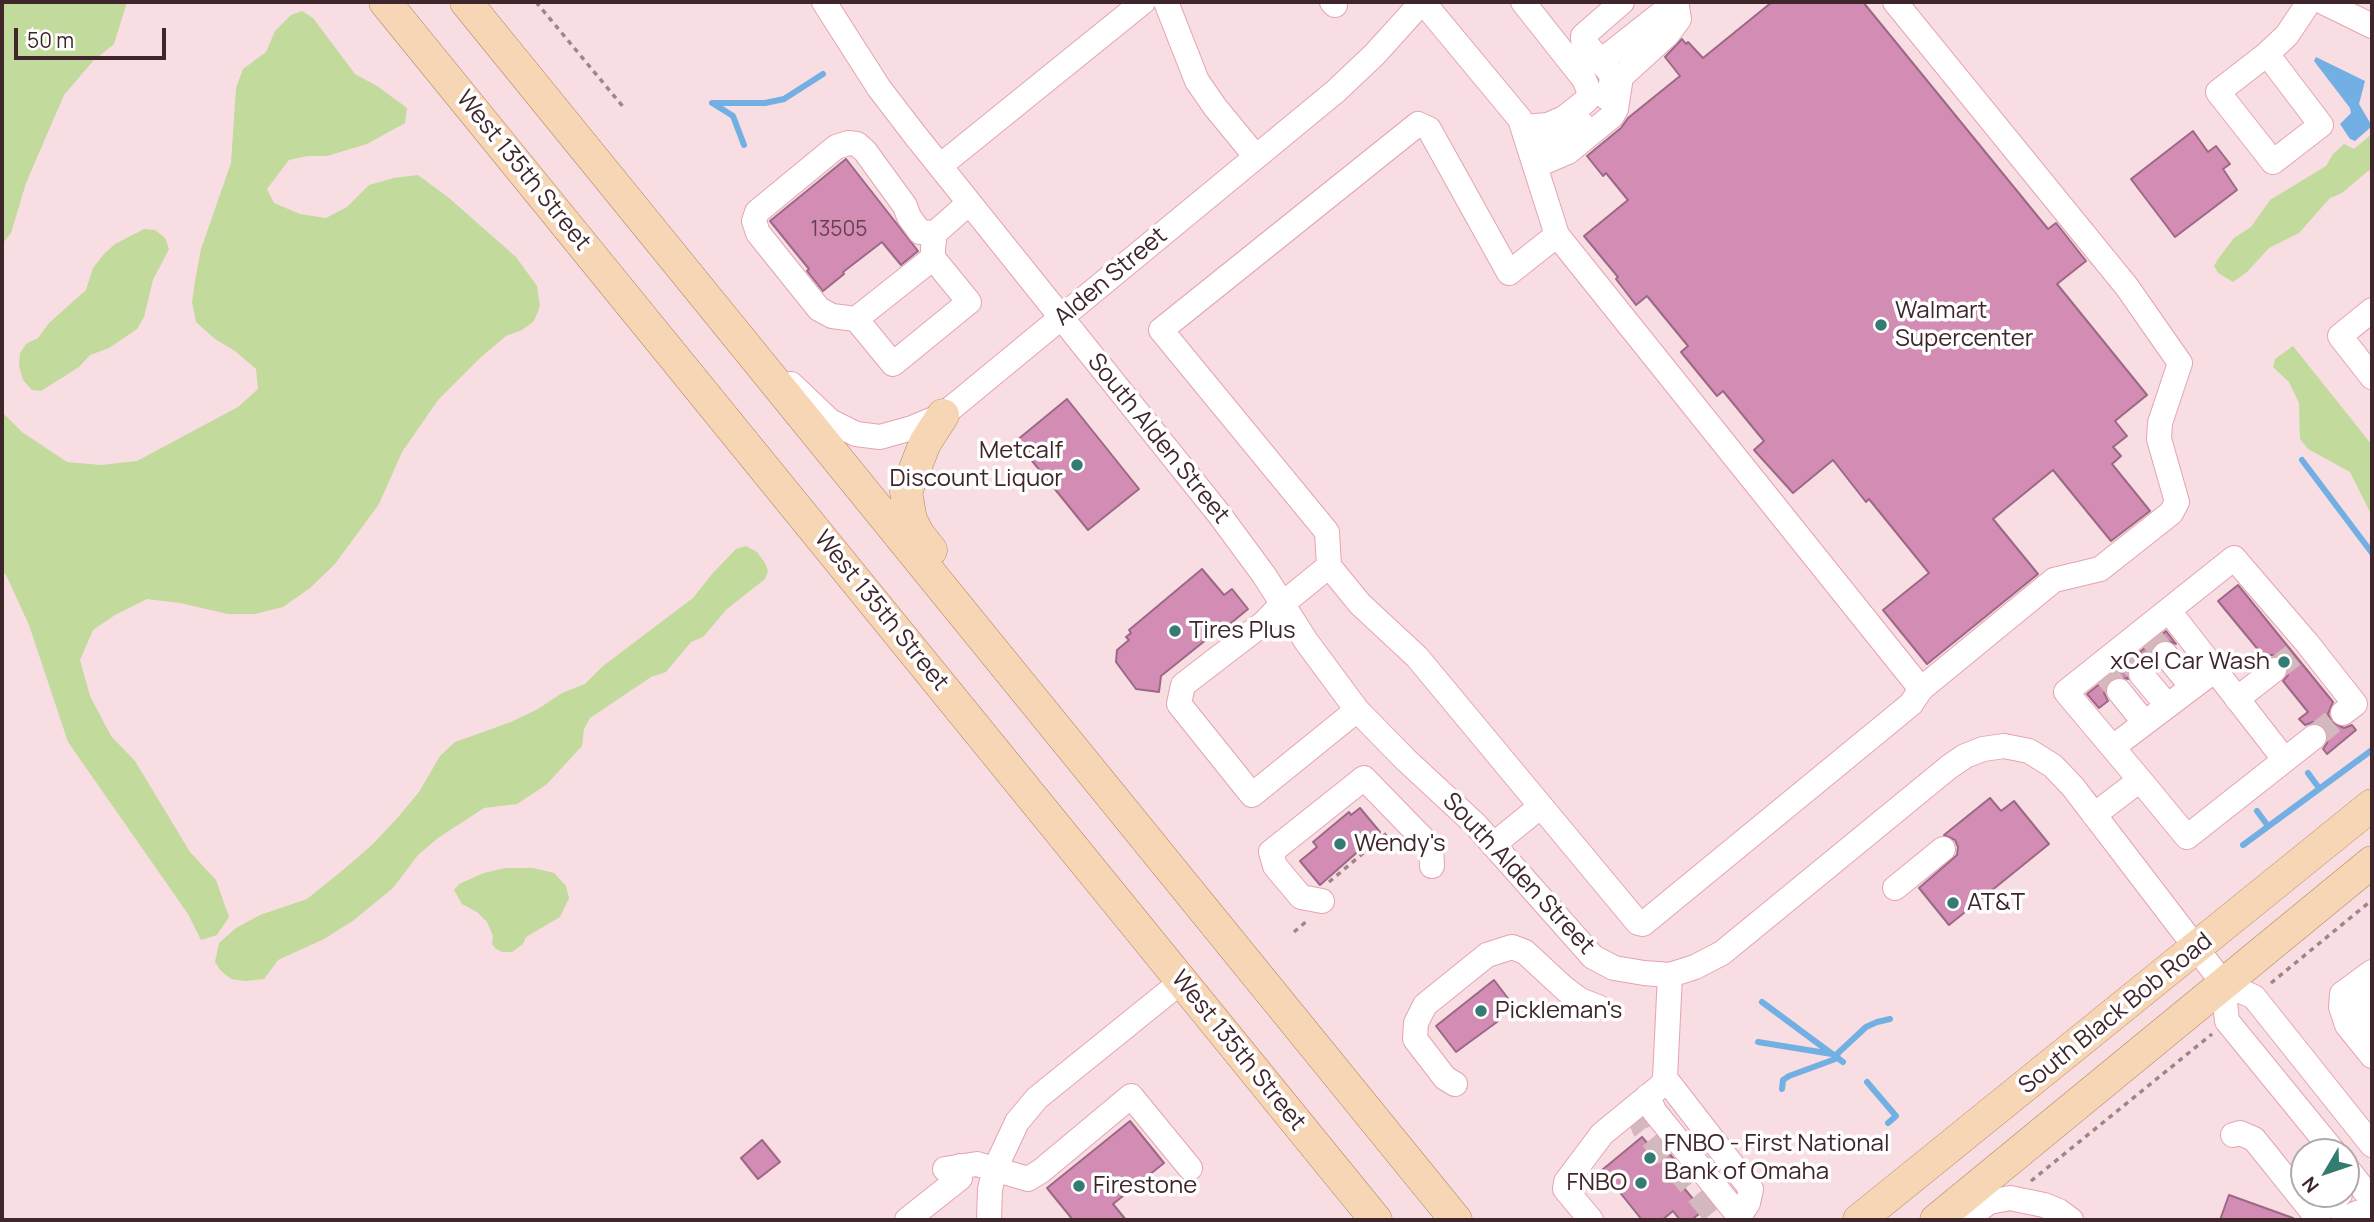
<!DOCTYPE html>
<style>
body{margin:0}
#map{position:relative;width:2374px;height:1222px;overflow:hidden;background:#f8dde2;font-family:Manrope,sans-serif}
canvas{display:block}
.frame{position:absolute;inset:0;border:4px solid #3f262b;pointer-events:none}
.north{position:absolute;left:2290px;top:1138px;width:70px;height:70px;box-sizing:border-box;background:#fff;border:2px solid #b2a8aa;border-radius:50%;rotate:231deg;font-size:19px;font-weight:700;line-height:28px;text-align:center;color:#3f262b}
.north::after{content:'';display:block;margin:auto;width:24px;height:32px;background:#347b73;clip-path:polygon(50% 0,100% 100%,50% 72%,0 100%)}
.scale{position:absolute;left:14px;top:28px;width:152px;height:32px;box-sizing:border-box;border:4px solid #3f262b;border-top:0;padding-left:9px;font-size:21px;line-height:24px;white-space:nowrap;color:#3f262b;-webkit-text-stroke:5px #fff;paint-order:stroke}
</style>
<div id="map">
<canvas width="2374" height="1222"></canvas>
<div class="frame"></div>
<div class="north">N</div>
<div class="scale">50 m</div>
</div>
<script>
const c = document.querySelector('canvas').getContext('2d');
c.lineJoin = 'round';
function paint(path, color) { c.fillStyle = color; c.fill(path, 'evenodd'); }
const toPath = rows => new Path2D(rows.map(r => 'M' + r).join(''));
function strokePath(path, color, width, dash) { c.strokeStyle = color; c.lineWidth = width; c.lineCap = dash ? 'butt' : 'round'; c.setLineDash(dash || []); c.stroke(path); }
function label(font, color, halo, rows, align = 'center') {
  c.font = font + ' Manrope,sans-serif'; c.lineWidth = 7; c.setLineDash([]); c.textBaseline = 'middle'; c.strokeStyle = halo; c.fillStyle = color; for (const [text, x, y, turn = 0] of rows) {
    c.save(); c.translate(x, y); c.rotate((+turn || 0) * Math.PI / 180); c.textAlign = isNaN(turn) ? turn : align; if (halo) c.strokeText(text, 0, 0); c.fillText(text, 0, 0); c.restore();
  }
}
const green = toPath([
 [2,2,127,2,114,44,93,61,64,95,26,183,11,233,2,244],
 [302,11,313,18,355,74,377,86,407,108,405,123,367,144,327,156,307,156,289,160,267,189,274,203,300,214,326,218,347,207,369,185,394,178,418,175,449,198,516,257,537,286,540,306,534,321,522,330,506,336,481,357,438,400,402,452,379,504,335,564,310,588,283,607,255,614,228,614,180,603,147,599,115,615,93,630,80,660,90,696,111,736,135,761,190,852,216,880,229,917,217,935,201,940,188,914,68,742,29,625,6,575,2,572,2,412,22,432,67,462,101,465,137,461,238,407,258,389,256,369,235,351,215,339,196,322,192,302,195,281,201,249,231,163,236,88,243,69,266,52,275,31,291,15],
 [2372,134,2372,170,2368,171,2342,193,2330,198,2299,233,2269,248,2247,272,2233,282,2218,273,2214,266,2218,259,2234,238,2251,227,2270,200,2326,166,2333,154,2344,144,2354,149],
 [144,229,155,230,165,238,169,249,153,280,144,317,137,329,109,348,90,355,79,367,41,391,32,390,23,380,19,366,20,353,26,344,38,338,49,323,86,290,93,268,104,254,115,244],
 [2293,346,2372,445,2372,516,2350,472,2308,449,2300,439,2299,403,2289,382,2273,367,2275,359],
 [746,546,757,552,765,563,768,571,765,579,727,609,703,637,691,642,666,672,651,677,590,718,584,729,582,746,546,785,517,804,484,808,438,838,418,855,393,888,354,920,324,939,278,960,264,979,246,981,231,979,221,971,215,962,219,943,236,928,260,915,307,899,343,870,373,844,399,816,419,792,440,756,455,742,511,722,538,709,562,693,585,684,603,666,693,598,712,574,736,549],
 [505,868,533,868,554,873,566,886,569,898,560,917,526,937,523,944,512,952,502,952,496,949,492,944,493,936,487,922,477,912,462,904,454,890,459,884,484,873]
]);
const water = toPath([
 [2316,57,2365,81,2359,104,2372,126,2355,141,2350,139,2340,124,2351,113,2350,108,2314,61]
]);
const stream = toPath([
 [712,103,765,103,784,99,823,74],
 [714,104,733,116,744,145],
 [2302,460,2372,553],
 [2308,773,2319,788],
 [2257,811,2268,826],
 [2243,845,2372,750],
 [1762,1002,1843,1062],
 [1758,1042,1832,1054],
 [1867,1082,1896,1116,1888,1123],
 [1782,1089,1783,1080,1789,1076,1838,1058,1837,1054,1866,1027,1877,1022,1890,1019]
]);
const building = toPath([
 [1772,2,1863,2,2048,229,2056,223,2086,261,2057,284,2147,395,2115,421,2127,436,2113,447,2121,456,2112,464,2150,511,2111,541,2053,470,1993,519,2038,574,1927,664,1883,610,1929,573,1869,499,1866,502,1833,460,1793,493,1754,450,1764,441,1723,391,1717,396,1681,352,1688,346,1647,296,1636,305,1616,279,1618,277,1584,236,1628,200,1606,173,1603,176,1587,156,1621,128,1628,118,1680,76,1665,57,1682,39,1686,44,1688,42,1703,58,1772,2],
 [2193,131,2208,152,2216,146,2230,164,2223,169,2237,190,2175,237,2131,179,2193,131],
 [846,159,918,251,901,265,882,242,843,272,844,274,823,291,807,271,809,269,770,221,846,159],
 [1067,399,1139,489,1088,530,1016,441,1067,399],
 [1202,569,1224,595,1232,589,1248,609,1214,637,1212,635,1161,676,1159,692,1136,689,1116,662,1117,650,1129,640,1126,637,1131,633,1129,630,1202,569],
 [2238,585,2333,702,2328,714,2332,722,2344,728,2352,725,2356,730,2327,754,2323,749,2327,743,2329,736,2325,727,2313,722,2305,725,2299,719,2308,712,2283,681,2288,675,2286,661,2279,656,2271,655,2265,658,2218,601,2238,585],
 [2166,631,2176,644,2163,639,2156,642,2151,649,2152,665,2145,660,2138,660,2127,668,2128,679,2117,676,2109,680,2104,693,2108,701,2099,708,2087,694,2166,631],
 [1990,798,2001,811,2014,801,2049,844,1949,925,1919,888,1957,855,1958,847,1955,840,1944,835,1990,798],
 [1360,808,1380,832,1320,885,1300,861,1317,847,1313,842,1349,812,1351,815,1360,808],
 [1494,980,1513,1005,1499,1017,1501,1019,1456,1052,1436,1026,1494,980],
 [1130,1121,1164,1163,1113,1204,1126,1220,1073,1220,1047,1188,1130,1121],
 [1642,1137,1650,1146,1658,1140,1678,1164,1669,1170,1703,1211,1691,1220,1680,1220,1673,1211,1662,1220,1642,1220,1602,1170,1642,1137],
 [762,1140,780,1162,758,1179,741,1158,762,1140],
 [2229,1195,2293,1218,2293,1220,2220,1220,2229,1195]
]);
const minorTunnel = toPath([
 [2152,639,2165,654],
 [2128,659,2141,674],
 [2274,670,2295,654],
 [2107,676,2119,691],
 [2314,737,2343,713],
 [1635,1107,1644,1129,1719,1220]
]);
const path = toPath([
 [536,2,625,109],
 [1329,882,1387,833],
 [1294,932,1308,920],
 [2271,983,2372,900],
 [2031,1181,2212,1034]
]);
const minor = toPath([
 [824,2,879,88,915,135,1219,514,1264,575,1306,641,1357,710,1406,760,1475,824,1593,957,1614,968,1644,973,1670,975,1695,967,1722,953,1949,767,1965,756,1983,749,2004,746,2029,751,2053,766,2073,787,2223,983,2254,997,2372,1145],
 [1166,2,1197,81,1215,107,1256,157],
 [1332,2,1335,5],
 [1523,2,1584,79,1589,91,1587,100,1564,118,1548,125,1523,127],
 [1895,2,2127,287,2180,363,2160,423,2159,439,2177,502,2171,513,2100,569,2054,580,1921,689],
 [2323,2,2372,26],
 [2267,54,2321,125,2273,162,2218,92,2267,54,2287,35,2309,2],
 [1605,66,1605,58,1667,9,1670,2],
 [1607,98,1610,93,1612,75,1583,40,1583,36,1622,2],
 [1530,148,1566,136,1582,124],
 [940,166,1143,2],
 [1535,166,1568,152,1612,116,1616,109,1621,77,1667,35,1679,19,1677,6,1673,2],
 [933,258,856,319,893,364,969,302,933,258,933,248,935,233,969,203],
 [2372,310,2340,336,2372,377],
 [856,319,832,316,819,309,758,233,754,221,757,212,836,147,848,143,857,144,865,151,905,206,909,217,920,232,935,233],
 [791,384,830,421,856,434,880,437,912,428,943,415,1336,91,1375,54,1422,2],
 [1329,566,1327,532,1161,330,1418,124,1429,129,1509,273,1557,235],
 [2165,654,2192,687],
 [2215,670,2284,759],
 [2141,674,2167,705],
 [2119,691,2144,722],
 [2237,699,2274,670],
 [1357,710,1252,795,1179,704,1183,685,1265,622,1281,605,1329,566,1360,604,1417,657,1638,923,1643,924,1911,704,1921,689,1557,235,1520,119,1423,2],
 [2113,747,2215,670,2169,611],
 [2140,780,2187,837,2314,737],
 [2094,815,2140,780,2066,692,2234,558,2307,643,2355,704,2343,713],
 [1493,845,1541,806],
 [1895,888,1943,849],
 [1322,901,1301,897,1275,866,1271,852,1364,778,1431,847,1432,866],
 [2372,972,2342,994,2341,1007,2347,1025,2372,1056],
 [2372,981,2362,999,2367,1018,2372,1025],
 [2223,983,2227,1021,2334,1152],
 [1665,1078,1751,1189,1748,1203,1737,1220],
 [1455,1084,1445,1078,1415,1039,1416,1023,1425,1005,1487,955,1512,947,1525,952,1565,989,1580,1000,1598,1007],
 [1648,1096,1654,1111,1739,1216],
 [2233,1135,2240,1133,2254,1139,2319,1220],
 [2346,1167,2372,1200],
 [945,1169,977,1164,1028,1179,1041,1171,1131,1096,1190,1168],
 [2305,1202,2321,1207,2329,1205,2340,1194],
 [907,1220,960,1178,960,1166],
 [989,1220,990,1189,995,1169,1017,1122,1037,1098,1182,981],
 [1591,1220,1565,1189,1566,1182,1602,1134,1662,1085,1665,1078,1670,975],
 [1965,1220,1989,1202,2010,1198,2044,1205,2059,1211,2071,1220],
 [2343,1220,2357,1213,2372,1210]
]);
const major = toPath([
 [385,2,1376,1220],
 [466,2,1456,1220],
 [931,550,919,535,911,520,906,492,925,443,943,415],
 [1859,1220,2372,805],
 [1936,1220,2372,862]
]);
const markers = [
 [1881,325,7,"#347b73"],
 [1077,465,7,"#347b73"],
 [1175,631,7,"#347b73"],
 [2284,662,7,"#347b73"],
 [1340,844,7,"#347b73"],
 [1953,903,7,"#347b73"],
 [1481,1011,7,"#347b73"],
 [1650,1158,7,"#347b73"],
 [1641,1183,7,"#347b73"],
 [1079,1186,7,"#347b73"]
];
const numberNames = [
 ["13505",839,230]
];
const streetNames = [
 ["West 135th Street",523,171,51],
 ["Alden Street",1111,277,-40],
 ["South Alden Street",1158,439,51],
 ["West 135th Street",881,611,51],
 ["South Alden Street",1518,874,47],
 ["South Black Bob Road",2116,1014,-39],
 ["West 135th Street",1238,1051,51]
];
const poiNames = [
 ["Walmart",1895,311],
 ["Supercenter",1895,339],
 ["Metcalf",1063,451,"right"],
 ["Discount Liquor",1063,479,"right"],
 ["Tires Plus",1189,631],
 ["xCel Car Wash",2270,662,"right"],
 ["Wendy's",1354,844],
 ["AT&T",1967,903],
 ["Pickleman's",1495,1011],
 ["FNBO - First National",1664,1144],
 ["Bank of Omaha",1664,1172],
 ["FNBO",1627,1183,"right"],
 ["Firestone",1093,1186]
];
paint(green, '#c2da9c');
paint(water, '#72afe3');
strokePath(stream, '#72afe3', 6);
paint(building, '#d38db4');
strokePath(building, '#9c6885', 2);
strokePath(minorTunnel, '#d3b8bd', 24, [24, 12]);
strokePath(minor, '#e4a4b2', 26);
strokePath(major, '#b38664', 33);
strokePath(path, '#9f858a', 3.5, [5, 5]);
strokePath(minor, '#fff', 24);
strokePath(major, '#f7d6b5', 32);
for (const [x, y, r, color] of markers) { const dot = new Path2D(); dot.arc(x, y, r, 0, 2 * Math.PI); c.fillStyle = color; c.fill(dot); strokePath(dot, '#fff', 2.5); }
label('21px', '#64404d', null, numberNames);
label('24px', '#3f262b', '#fff', streetNames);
label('24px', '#3f262b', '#fff', poiNames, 'left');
</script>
